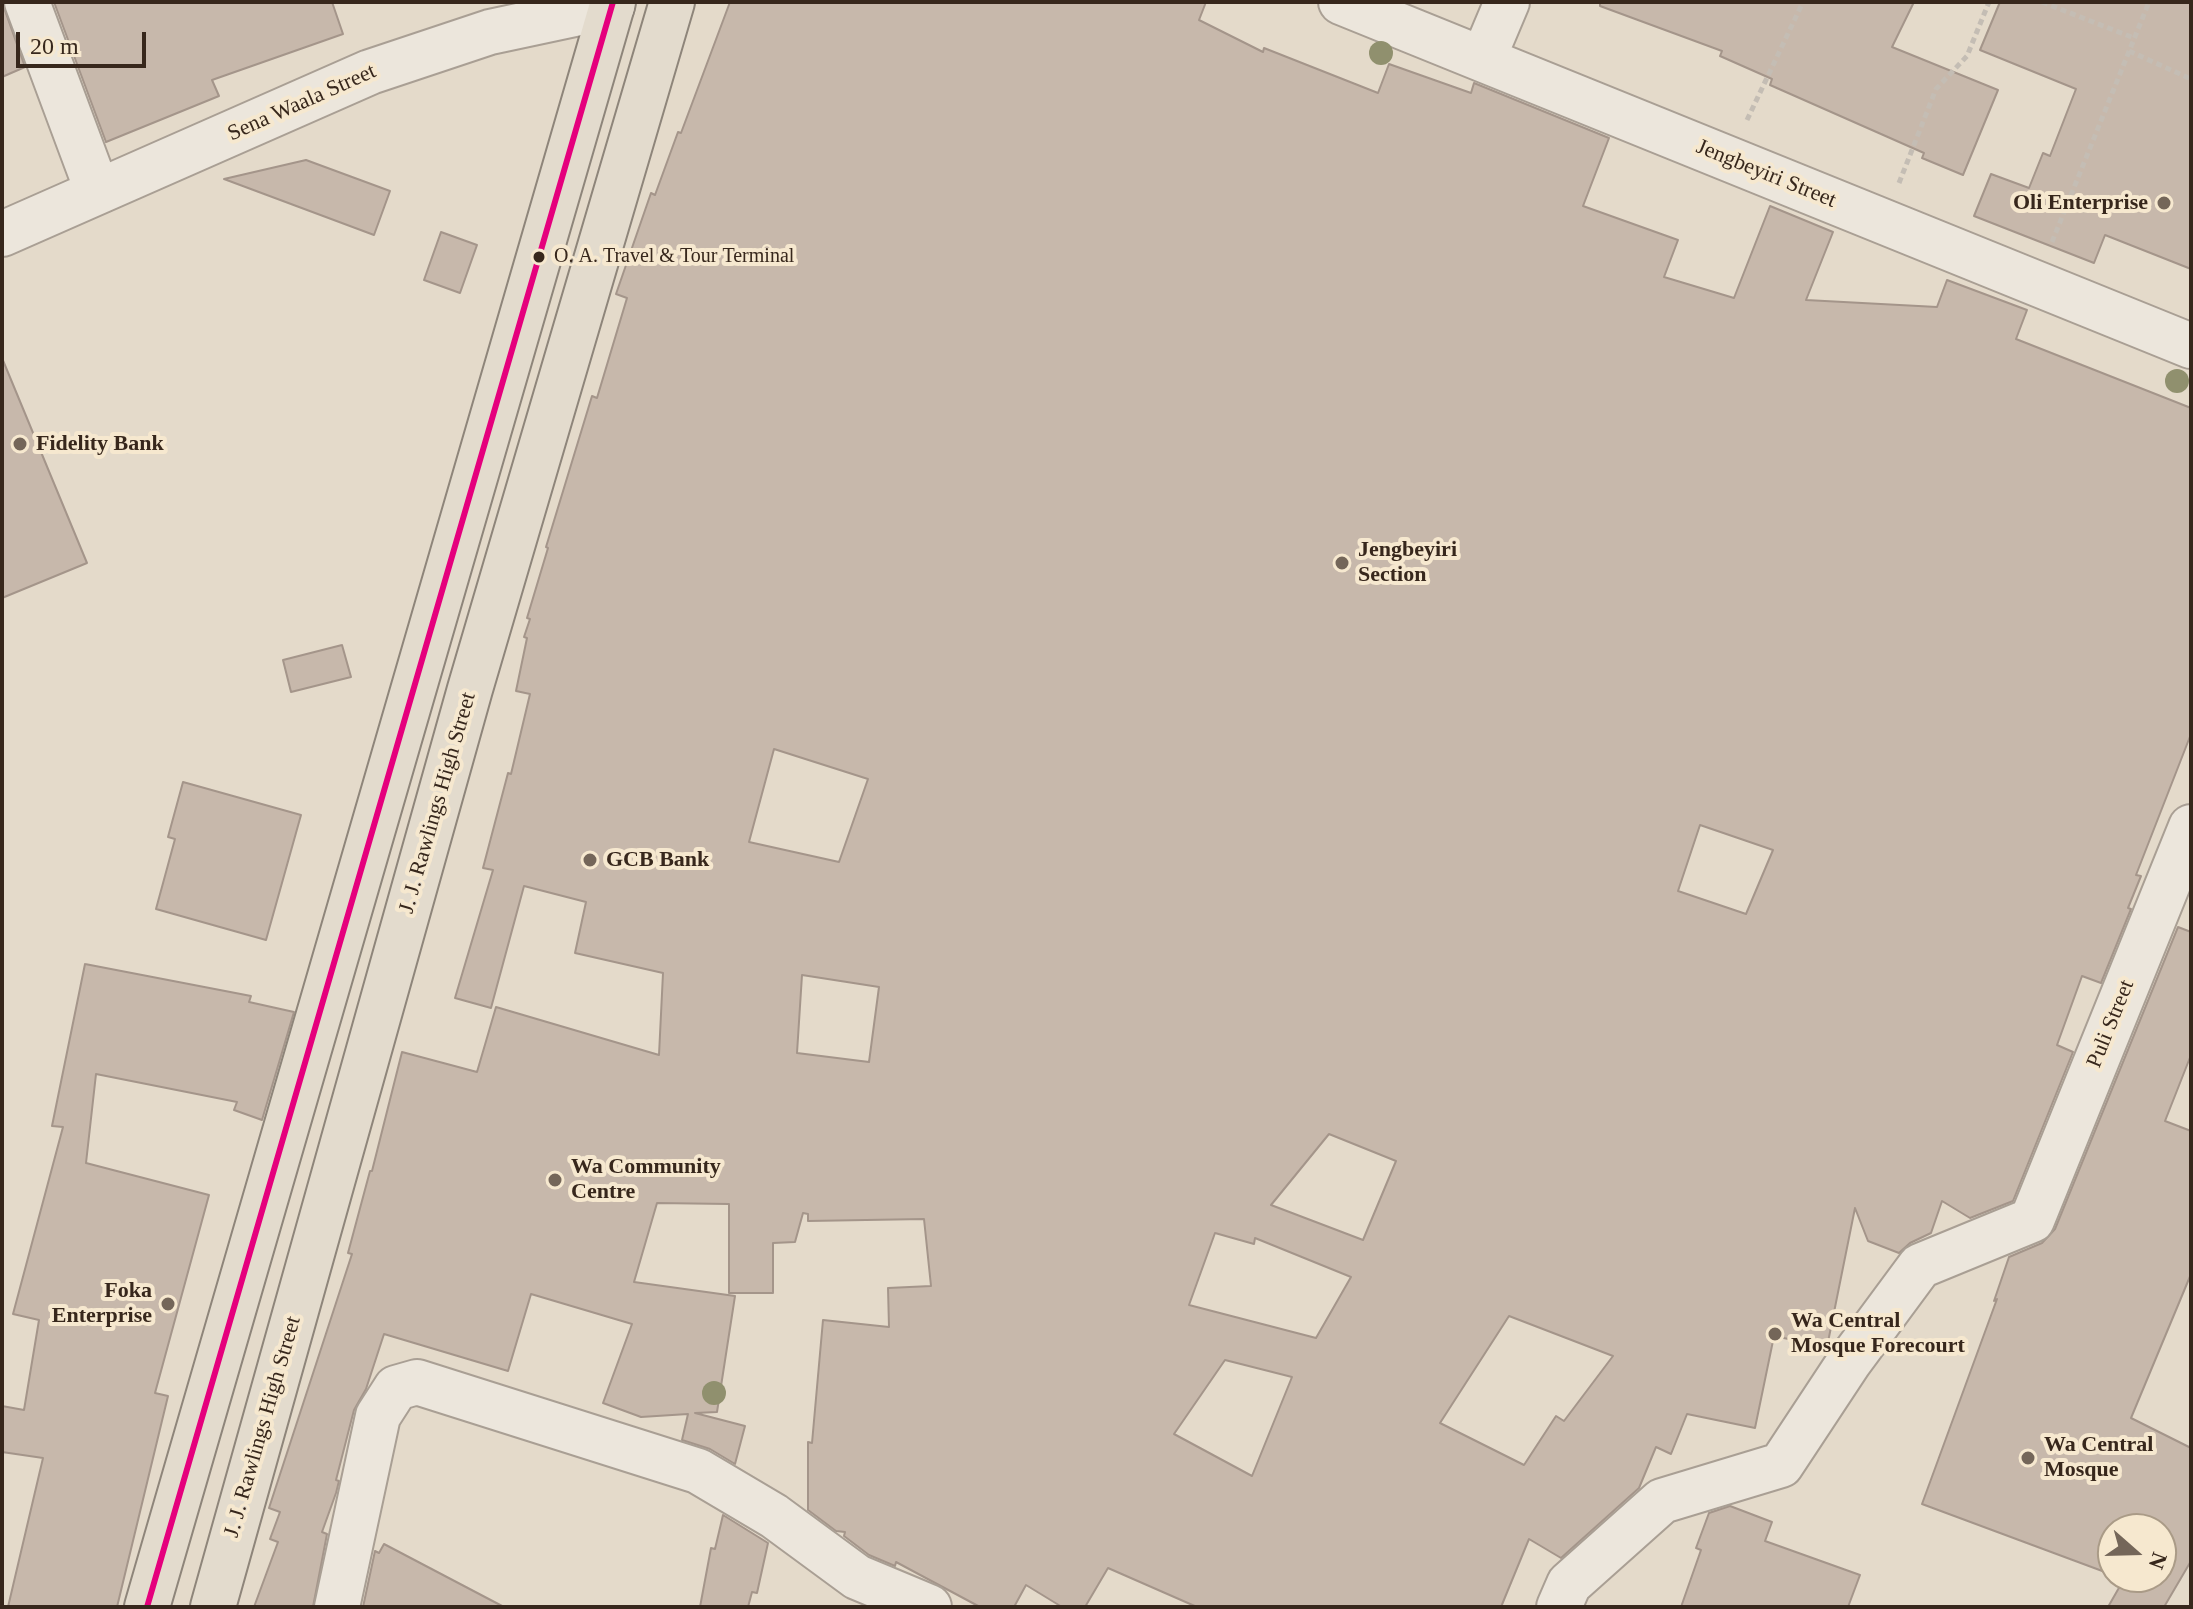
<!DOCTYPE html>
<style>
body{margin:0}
#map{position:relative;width:2193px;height:1609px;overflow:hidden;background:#e4daca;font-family:Georgia,serif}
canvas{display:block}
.frame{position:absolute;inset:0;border:4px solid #37271c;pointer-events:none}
.north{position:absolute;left:2097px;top:1513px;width:80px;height:80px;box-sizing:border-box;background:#f6e8cf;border:2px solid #aa9b87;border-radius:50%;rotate:110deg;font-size:22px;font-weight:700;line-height:32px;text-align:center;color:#37271c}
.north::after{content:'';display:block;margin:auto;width:28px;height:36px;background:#746659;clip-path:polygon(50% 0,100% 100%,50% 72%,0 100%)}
.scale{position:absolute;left:16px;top:32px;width:130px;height:36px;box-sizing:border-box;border:4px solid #37271c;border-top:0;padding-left:10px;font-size:24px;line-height:28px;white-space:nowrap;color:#37271c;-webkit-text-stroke:6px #f6e8cf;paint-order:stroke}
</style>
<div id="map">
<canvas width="2193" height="1609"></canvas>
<div class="frame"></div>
<div class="north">N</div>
<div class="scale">20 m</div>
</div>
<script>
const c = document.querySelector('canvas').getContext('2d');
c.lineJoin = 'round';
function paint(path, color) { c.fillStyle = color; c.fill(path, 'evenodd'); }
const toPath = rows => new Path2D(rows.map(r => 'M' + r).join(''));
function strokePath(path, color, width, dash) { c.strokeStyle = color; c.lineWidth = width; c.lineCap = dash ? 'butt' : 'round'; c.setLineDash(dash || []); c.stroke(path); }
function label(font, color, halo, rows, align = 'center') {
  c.font = font + ' Georgia,serif'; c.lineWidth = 8; c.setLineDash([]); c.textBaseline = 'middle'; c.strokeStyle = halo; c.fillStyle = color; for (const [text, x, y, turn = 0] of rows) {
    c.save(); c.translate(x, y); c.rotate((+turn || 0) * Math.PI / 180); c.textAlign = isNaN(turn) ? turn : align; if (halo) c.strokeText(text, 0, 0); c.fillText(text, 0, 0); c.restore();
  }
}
const building = toPath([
 [2,2,25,67,2,77,2,2],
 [54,2,332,2,343,34,212,80,219,96,106,142,54,2],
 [730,2,1206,2,1199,20,1263,52,1264,48,1378,93,1389,64,1471,93,1474,83,1609,138,1583,206,1678,240,1664,277,1734,298,1770,206,1833,232,1806,300,1937,307,1947,280,2027,310,2016,339,2191,408,2191,734,2136,875,2141,876,2128,908,2131,909,2101,983,2082,976,2057,1045,2073,1052,2013,1201,1970,1218,1942,1201,1931,1233,1910,1243,1899,1253,1868,1241,1855,1208,1827,1347,1774,1336,1755,1428,1687,1414,1671,1454,1656,1447,1639,1488,1561,1558,1529,1539,1501,1607,1197,1607,1108,1568,1085,1607,1062,1607,1026,1585,1014,1607,980,1607,896,1562,895,1566,869,1555,844,1536,845,1532,836,1531,808,1510,808,1442,812,1443,823,1320,889,1327,888,1288,931,1286,924,1219,808,1221,808,1214,803,1213,795,1242,773,1243,773,1293,729,1293,729,1204,657,1203,634,1282,735,1296,717,1412,695,1413,745,1426,735,1464,710,1449,682,1440,688,1414,641,1417,603,1403,632,1324,531,1294,508,1371,384,1334,366,1389,354,1410,336,1480,339,1481,336,1493,322,1532,327,1534,313,1607,254,1607,278,1542,270,1539,280,1512,269,1508,352,1254,348,1253,370,1171,372,1171,402,1052,477,1072,496,1007,659,1055,663,973,575,953,586,902,524,886,491,1008,455,998,493,870,483,868,508,773,511,774,530,694,516,691,527,638,524,637,530,619,527,618,548,548,546,547,592,396,597,398,627,298,616,294,651,193,655,195,678,132,681,133,730,2],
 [774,749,868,779,839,862,749,842,774,749],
 [1700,825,1773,850,1746,914,1678,891,1700,825],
 [802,975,879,987,869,1062,797,1053,802,975],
 [1329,1134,1396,1161,1363,1240,1271,1205,1329,1134],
 [1215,1233,1254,1244,1255,1238,1351,1277,1316,1338,1189,1305,1215,1233],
 [1509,1316,1613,1356,1564,1421,1556,1416,1524,1465,1440,1423,1509,1316],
 [1225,1360,1292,1377,1252,1476,1174,1434,1225,1360],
 [1600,2,1914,2,1892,47,1998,90,1963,175,1922,158,1924,153,1770,85,1772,79,1720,56,1722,51,1600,6,1600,2],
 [2000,2,2191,2,2191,269,2105,235,2094,263,1974,216,1991,174,2029,188,2043,153,2050,156,2076,89,1980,50,2000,2],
 [306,160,390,191,374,235,224,179,306,160],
 [441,232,477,245,460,293,424,280,441,232],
 [2,358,87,563,2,598,2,358],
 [342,645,351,677,291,692,283,660,342,645],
 [183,782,301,815,266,940,156,909,175,839,168,837,183,782],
 [2178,927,2191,932,2191,1055,2165,1121,2191,1131,2191,1274,2131,1418,2191,1448,2191,1561,2164,1607,2108,1607,2124,1579,2119,1577,2161,1577,2161,1529,2113,1529,2113,1575,1922,1504,1997,1299,1994,1301,2009,1257,2042,1243,2055,1229,2178,927],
 [85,964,251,996,249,1002,294,1012,262,1120,234,1110,237,1102,96,1074,86,1163,209,1195,155,1393,168,1396,117,1607,8,1607,43,1458,2,1452,2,1406,24,1410,39,1320,13,1314,63,1127,52,1126,85,964],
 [1730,1506,1772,1522,1765,1541,1860,1575,1848,1607,1681,1607,1701,1550,1696,1548,1709,1513,1730,1506],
 [723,1515,768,1543,757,1593,752,1592,748,1607,700,1607,711,1548,715,1549,723,1515],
 [384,1544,504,1607,363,1607,375,1551,379,1553,384,1544]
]);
const path = toPath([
 [2042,2,2134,38],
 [2129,51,2191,79],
 [1747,120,1803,2],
 [1899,183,1936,89,1967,56,1989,2],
 [2052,242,2149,2]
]);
const minor = toPath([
 [27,2,97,190],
 [1341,2,2191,346],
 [1483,59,1507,2],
 [2,234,370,72,490,32,612,6],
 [337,1607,378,1416,396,1388,417,1382,698,1471,774,1516,857,1577,929,1607],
 [1559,1607,1569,1584,1662,1501,1781,1465,1849,1362,1920,1266,2032,1220,2191,827]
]);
const primary = toPath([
 [147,1607,613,2],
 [213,1607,470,689,672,2]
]);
const bus1 = toPath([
 [147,1607,613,2]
]);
const trees = [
 [1381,53],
 [2177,381],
 [714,1393]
];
const markers = [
 [2164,203,8,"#746659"],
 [539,257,7,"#37271c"],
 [20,444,8,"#746659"],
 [1342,563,8,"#746659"],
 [590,860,8,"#746659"],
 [555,1180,8,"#746659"],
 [168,1304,8,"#746659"],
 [1775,1334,8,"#746659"],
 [2028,1458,8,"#746659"]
];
const busNames = [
 ["O. A. Travel & Tour Terminal",554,257]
];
const streetNames = [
 ["Sena Waala Street",302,103,-24],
 ["Jengbeyiri Street",1766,174,22],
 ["J. J. Rawlings High Street",438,803,-74],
 ["Puli Street",2111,1024,-68],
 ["J. J. Rawlings High Street",263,1427,-74]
];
const poiNames = [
 ["Oli Enterprise",2148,203,"right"],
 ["Fidelity Bank",36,444],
 ["Jengbeyiri",1358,550],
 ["Section",1358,575],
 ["GCB Bank",606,860],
 ["Wa Community",571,1167],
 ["Centre",571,1192],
 ["Foka",152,1291,"right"],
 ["Enterprise",152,1316,"right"],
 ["Wa Central",1791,1321],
 ["Mosque Forecourt",1791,1346],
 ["Wa Central",2044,1445],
 ["Mosque",2044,1470]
];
paint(building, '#c7b8ab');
strokePath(building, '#a4958a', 2);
strokePath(minor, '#a99f94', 48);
strokePath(primary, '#8e857a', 48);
strokePath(path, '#c4bdb4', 5, [6, 4]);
strokePath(minor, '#ece6dc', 44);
strokePath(primary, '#e3dbcd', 44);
strokePath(bus1, '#e5007d', 6);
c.fillStyle = '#90906e';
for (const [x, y] of trees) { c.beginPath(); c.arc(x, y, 12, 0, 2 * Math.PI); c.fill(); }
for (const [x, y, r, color] of markers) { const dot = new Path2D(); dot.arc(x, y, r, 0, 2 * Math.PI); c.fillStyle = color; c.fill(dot); strokePath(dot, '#f6e8cf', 3); }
label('20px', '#37271c', '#f6e8cf', busNames, 'left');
label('22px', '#37271c', '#f6e8cf', streetNames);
label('bold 22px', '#37271c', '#f6e8cf', poiNames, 'left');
</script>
